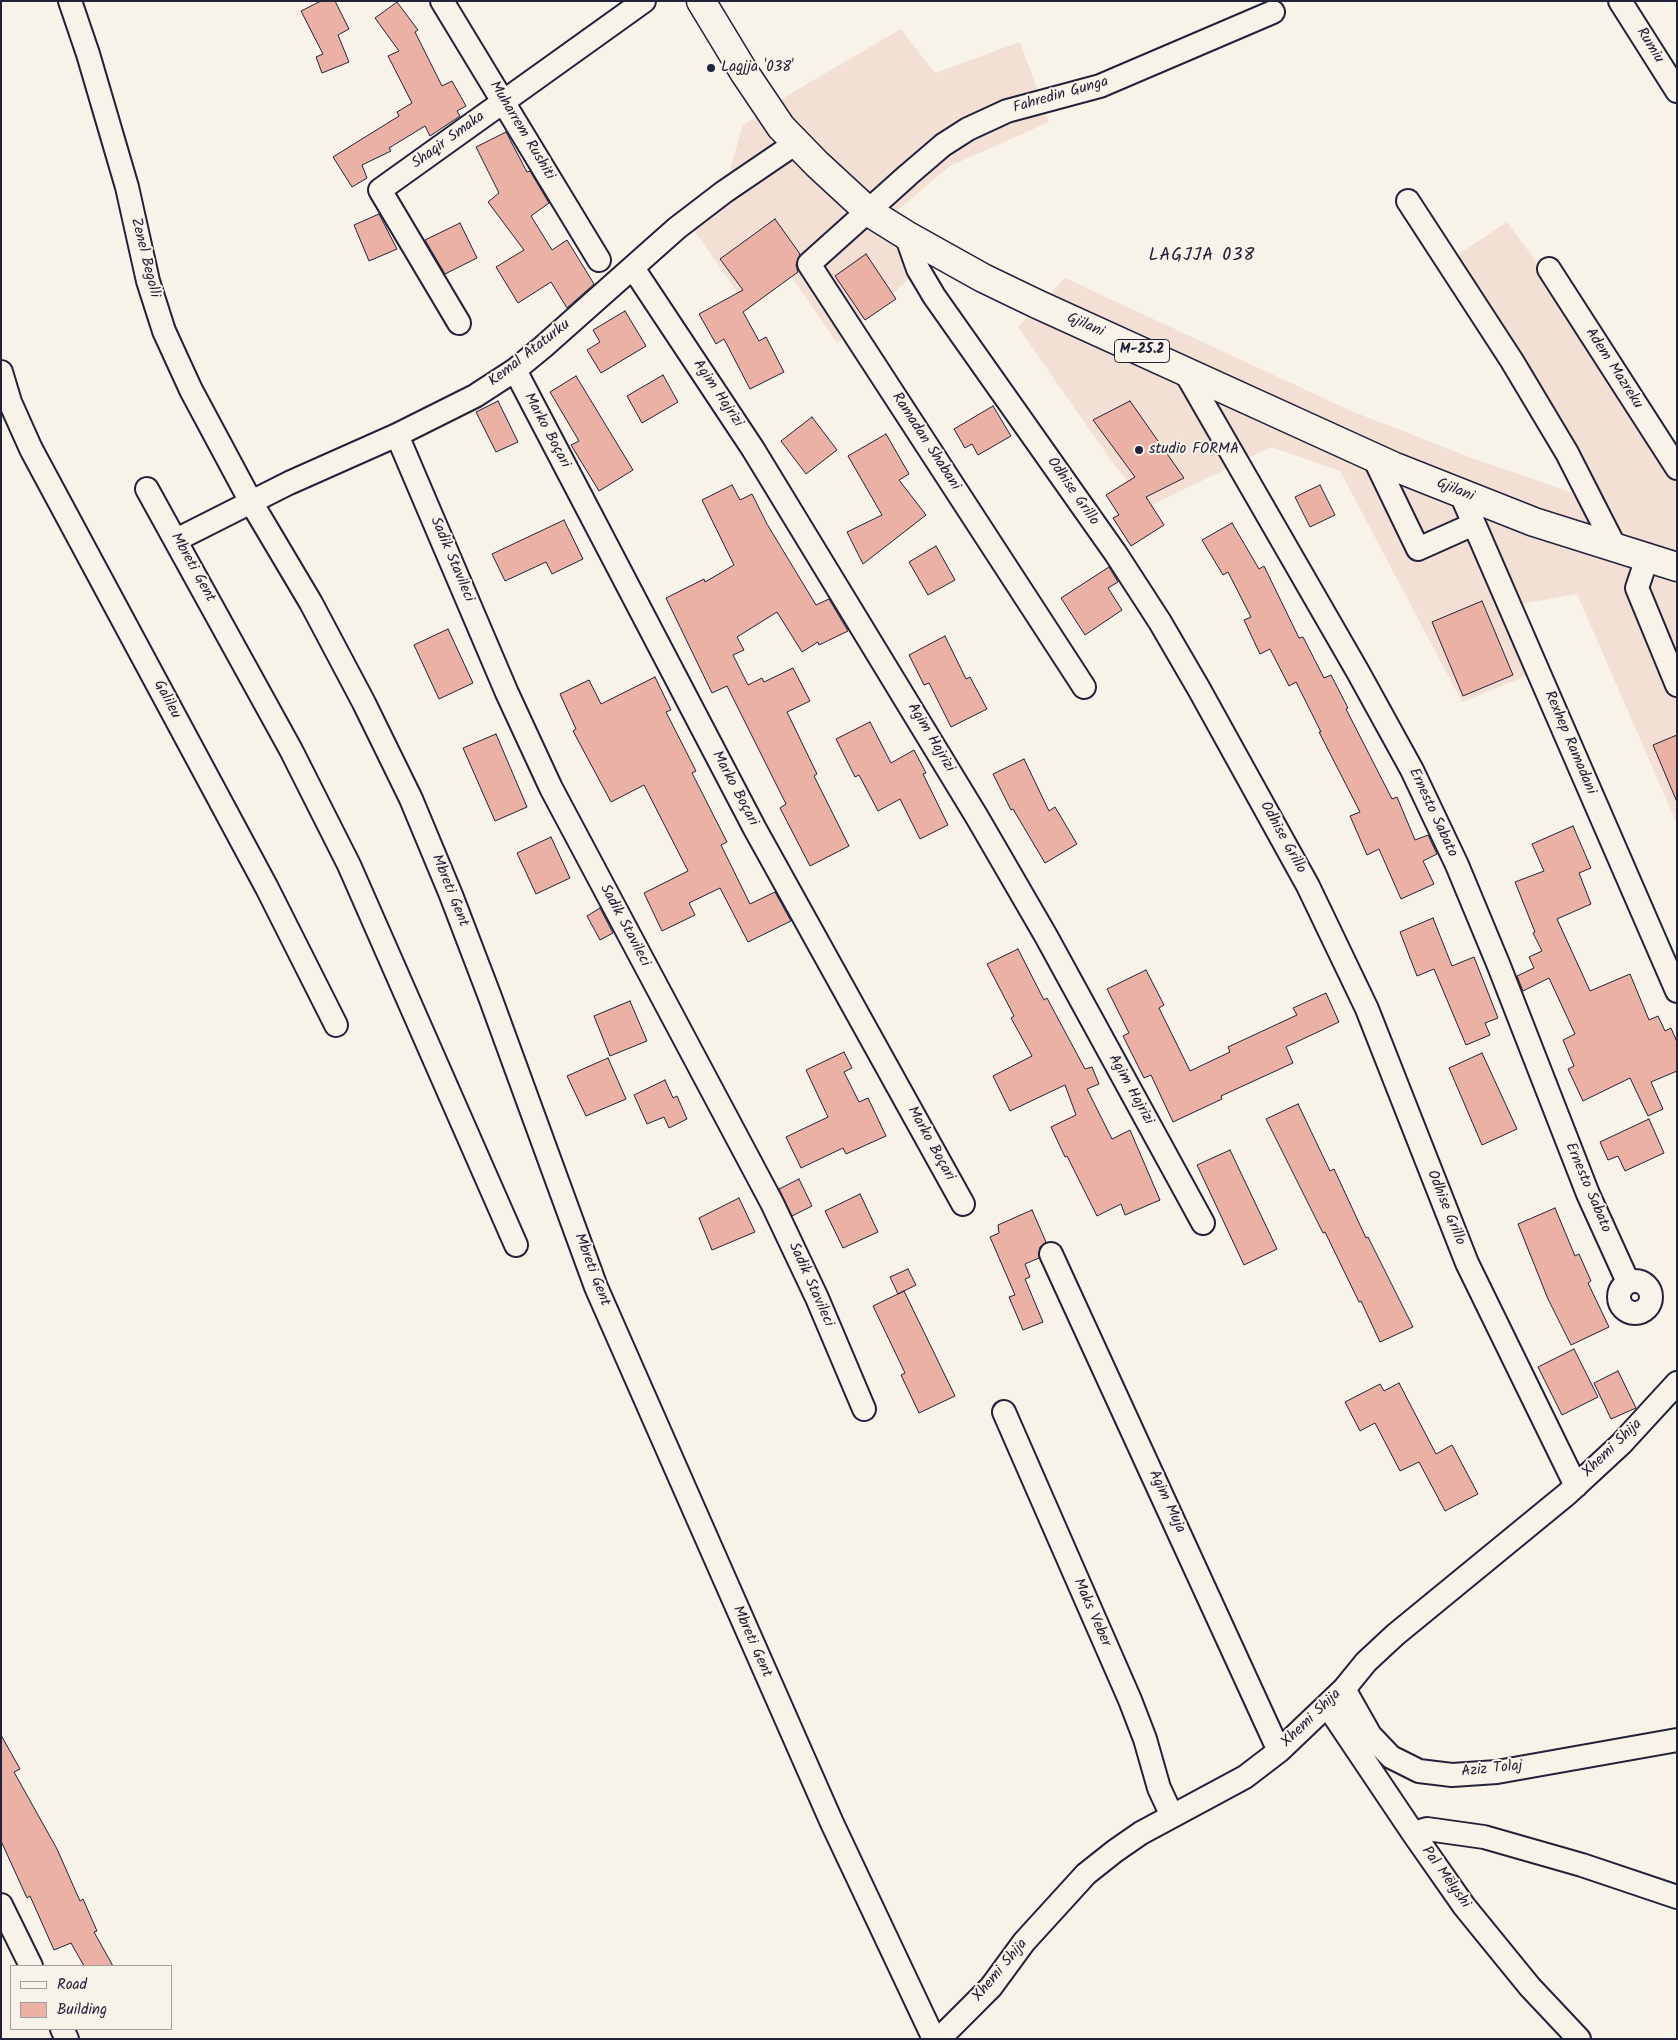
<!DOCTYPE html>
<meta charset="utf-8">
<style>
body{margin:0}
#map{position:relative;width:1678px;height:2040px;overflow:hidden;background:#f7f3e8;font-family:Kalam,sans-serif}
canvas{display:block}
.frame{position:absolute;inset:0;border:2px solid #22223b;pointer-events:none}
.legend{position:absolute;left:10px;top:1965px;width:162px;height:65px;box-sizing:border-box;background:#f7f3e8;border:1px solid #a29fa3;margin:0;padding:6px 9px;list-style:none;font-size:15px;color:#22223b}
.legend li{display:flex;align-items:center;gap:10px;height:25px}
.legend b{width:25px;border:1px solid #a29fa3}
</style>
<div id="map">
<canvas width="1678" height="2040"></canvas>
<div class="frame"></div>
<ul class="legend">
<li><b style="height:6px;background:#f7f3e8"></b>Road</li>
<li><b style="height:14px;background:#ebb1a4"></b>Building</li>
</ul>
</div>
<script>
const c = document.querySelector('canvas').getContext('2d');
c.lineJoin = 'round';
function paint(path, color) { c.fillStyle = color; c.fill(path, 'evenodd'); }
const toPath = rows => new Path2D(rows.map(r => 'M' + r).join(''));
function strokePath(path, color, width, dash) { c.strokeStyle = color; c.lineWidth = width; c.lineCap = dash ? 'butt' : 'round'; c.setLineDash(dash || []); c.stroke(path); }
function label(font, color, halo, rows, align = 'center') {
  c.font = font + ' Kalam,sans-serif'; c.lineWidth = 4; c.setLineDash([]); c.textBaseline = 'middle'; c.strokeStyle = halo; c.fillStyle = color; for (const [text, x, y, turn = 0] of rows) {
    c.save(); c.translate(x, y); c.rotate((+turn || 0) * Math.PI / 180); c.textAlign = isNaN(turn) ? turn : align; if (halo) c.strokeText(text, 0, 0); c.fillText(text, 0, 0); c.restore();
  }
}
const built = toPath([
 [901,29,935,73,1020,42,1049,122,950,166,894,213,947,245,837,343,785,267,747,306,680,210,728,176,743,125,795,91],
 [1507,222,1677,454,1677,824,1577,594,1520,604,1548,667,1462,702,1340,471,1271,447,1148,507,1113,463,1018,327,1065,278,1351,411,1472,458,1605,504,1456,256]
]);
const building = toPath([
 [321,1,335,1,349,29,338,35,349,62,322,73,316,57,323,54,301,11,321,1],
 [397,2,418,30,415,32,442,86,452,81,466,106,457,111,460,116,430,136,425,126,389,148,391,151,362,165,367,178,352,187,333,157,399,116,397,112,412,103,388,56,399,51,375,18,397,2],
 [506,132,527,172,530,171,549,203,531,216,552,250,567,240,594,284,567,308,551,282,518,303,496,267,524,250,488,202,499,193,476,147,506,132],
 [379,214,397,249,369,261,354,225,379,214],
 [775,219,800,254,796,265,798,272,743,312,759,341,766,337,784,372,750,389,724,339,716,344,699,314,743,290,720,259,775,219],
 [460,223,477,258,445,274,425,240,460,223],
 [866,254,896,299,865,320,835,276,866,254],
 [625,311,646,346,601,373,587,350,600,342,593,330,625,311],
 [663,375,678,402,642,423,627,396,663,375],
 [576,376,633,470,599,491,571,445,579,441,550,392,576,376],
 [498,401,518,442,496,452,476,412,498,401],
 [1130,401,1184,478,1146,497,1164,525,1131,546,1113,518,1119,515,1106,495,1135,477,1093,420,1130,401],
 [993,406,1011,436,978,455,972,444,965,448,954,429,993,406],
 [812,417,837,450,806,474,781,441,812,417],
 [886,434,909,474,899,480,926,515,863,564,847,532,882,515,848,456,886,434],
 [732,485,740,500,752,494,767,524,816,605,829,599,848,631,819,645,818,642,802,652,777,612,737,637,744,650,733,655,748,685,762,678,764,682,793,668,810,701,787,712,817,774,814,776,849,846,810,866,780,808,786,804,727,686,712,693,666,598,704,579,705,582,734,565,702,500,732,485],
 [1320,485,1335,515,1310,527,1295,497,1320,485],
 [564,520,583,559,552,574,546,562,505,581,492,554,564,520],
 [1232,523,1259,569,1264,566,1299,638,1303,637,1324,678,1331,675,1348,708,1346,709,1392,799,1397,797,1415,840,1428,835,1437,854,1423,861,1434,884,1401,899,1379,849,1367,855,1350,816,1360,812,1319,732,1321,732,1296,682,1289,686,1270,649,1260,654,1244,620,1251,617,1228,572,1223,575,1202,540,1232,523],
 [936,546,955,580,928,595,909,562,936,546],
 [1109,567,1118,582,1108,588,1122,610,1085,635,1061,598,1109,567],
 [1482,601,1513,675,1463,696,1432,622,1482,601],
 [448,629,473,683,439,699,414,645,448,629],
 [945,636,966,679,970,677,987,709,951,727,929,683,924,685,909,655,945,636],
 [655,677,671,710,666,712,696,771,692,773,727,842,721,845,750,904,775,892,791,921,748,942,720,888,689,903,695,915,662,931,644,893,688,871,644,785,611,802,573,731,576,729,560,694,589,680,601,704,655,677],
 [870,722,891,763,914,750,926,773,923,774,948,825,920,839,900,799,878,811,859,775,855,777,836,739,870,722],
 [496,734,527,807,495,821,463,748,496,734],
 [1677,735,1677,802,1653,745,1677,735],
 [1024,759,1049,811,1055,807,1077,844,1045,863,1013,809,1011,810,993,774,1024,759],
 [1573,826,1591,868,1579,873,1591,904,1557,919,1590,991,1630,974,1649,1020,1658,1016,1665,1031,1671,1028,1677,1042,1677,1071,1651,1082,1663,1109,1648,1116,1630,1078,1583,1101,1568,1069,1574,1066,1563,1040,1575,1034,1549,978,1523,991,1517,976,1534,968,1529,957,1542,951,1533,933,1535,932,1515,882,1544,871,1532,844,1573,826],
 [551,837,570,878,536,894,517,853,551,837],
 [600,908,613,933,600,940,587,916,600,908],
 [1433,918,1452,966,1474,957,1498,1018,1485,1023,1490,1035,1466,1045,1434,969,1417,976,1400,932,1433,918],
 [1018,949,1044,1000,1047,998,1085,1069,1092,1067,1099,1084,1087,1089,1112,1139,1130,1130,1160,1200,1125,1215,1121,1204,1097,1216,1067,1156,1065,1157,1051,1127,1076,1115,1065,1085,1010,1111,993,1076,1032,1056,1011,1018,1014,1016,987,964,1018,949],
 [1146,970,1164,1005,1159,1008,1190,1071,1230,1052,1228,1047,1297,1015,1293,1008,1326,993,1339,1022,1286,1047,1293,1063,1221,1096,1222,1099,1173,1122,1151,1075,1144,1078,1123,1036,1129,1033,1107,989,1146,970],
 [630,1001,647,1041,610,1056,594,1016,630,1001],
 [844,1052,852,1068,844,1072,859,1102,868,1098,886,1136,846,1154,843,1148,801,1168,786,1137,828,1117,806,1070,844,1052],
 [1482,1053,1517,1129,1482,1145,1449,1068,1482,1053],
 [608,1058,626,1099,586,1116,567,1076,608,1058],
 [665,1080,673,1098,677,1096,687,1119,669,1128,664,1117,647,1124,634,1095,665,1080],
 [1298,1104,1330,1171,1334,1169,1366,1238,1368,1237,1413,1327,1380,1342,1361,1301,1359,1302,1325,1232,1323,1233,1266,1119,1298,1104],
 [1649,1119,1664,1153,1625,1171,1618,1156,1608,1160,1600,1142,1649,1119],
 [1230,1150,1277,1249,1244,1265,1197,1165,1230,1150],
 [799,1179,812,1206,792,1216,779,1189,799,1179],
 [860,1194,878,1232,843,1248,825,1211,860,1194],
 [739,1198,755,1232,712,1250,699,1218,739,1198],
 [1555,1208,1575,1256,1579,1254,1591,1281,1588,1283,1609,1327,1571,1345,1548,1299,1518,1224,1555,1208],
 [1032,1210,1046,1242,1040,1247,1039,1258,1025,1264,1030,1277,1025,1279,1043,1322,1023,1330,1009,1297,1015,1295,990,1237,999,1233,998,1225,1032,1210],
 [908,1269,916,1285,898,1294,890,1277,908,1269],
 [904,1291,955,1396,919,1413,901,1375,905,1373,873,1306,904,1291],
 [1574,1349,1598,1397,1562,1415,1538,1367,1574,1349],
 [1618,1371,1636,1408,1611,1419,1594,1383,1618,1371],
 [1399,1383,1436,1454,1452,1445,1478,1494,1445,1511,1419,1462,1400,1471,1375,1423,1360,1431,1345,1402,1380,1384,1384,1391,1399,1383],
 [1,1735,20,1769,14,1772,57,1849,80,1901,83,1899,97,1931,94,1932,113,1966,84,1966,71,1943,54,1950,30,1896,27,1898,1,1841,1,1735]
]);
const minor = toPath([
 [70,1,88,54,127,187,148,281,164,331,191,390,251,502,311,603,364,703,411,799,451,895,490,997,596,1287,832,1823,934,2039],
 [442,1,599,260],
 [1620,1,1677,91],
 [1408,201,1512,361,1567,453,1616,549],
 [906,235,918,269,934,296,1116,554,1160,622,1199,689,1308,886,1367,1009,1467,1263,1576,1486],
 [633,268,753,449,977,817,1046,936,1203,1223],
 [1549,269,1677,468],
 [459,323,380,190,644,1],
 [515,370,755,829,963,1204],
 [1184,370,1358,672,1412,770,1457,865,1499,966,1588,1194,1628,1282],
 [1,372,10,402,31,449,267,888,336,1025],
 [397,435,507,693,551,788,772,1203,817,1298,864,1409],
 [1374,458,1418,549,1474,524],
 [147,489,291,750,349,865,516,1245],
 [1461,494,1677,991],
 [176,540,289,483,397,435,475,396,515,370,543,347,677,228,724,192,796,143],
 [1647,558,1637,588,1677,685],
 [1084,687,809,264,908,175,943,145,968,129,1007,111,1100,86,1273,12],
 [1051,1254,1279,1751],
 '1619 1297a16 16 0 1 1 32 0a16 16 0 1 1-32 0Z',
 [1004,1412,1130,1700,1145,1739,1159,1788,1172,1816],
 [1344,1689,1370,1735,1391,1757,1419,1771,1452,1775,1497,1772,1677,1740],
 [1327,1705,1413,1833,1464,1906,1530,1987,1579,2039],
 [1413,1833,1427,1829,1484,1837,1582,1865,1677,1897],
 [1,1905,31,1966],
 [62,2029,67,2039],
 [939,2039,991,1987,1024,1942,1086,1874,1115,1851,1141,1833,1245,1777,1279,1751,1344,1689,1366,1662,1395,1635,1567,1494,1621,1444,1677,1383]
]);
const major = toPath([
 [701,1,744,72,781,127,817,164,869,212,906,235,983,278,1037,304,1395,467,1534,522,1677,567]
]);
const markers = [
 [711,68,5,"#22223b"],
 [1139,450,5,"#22223b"]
];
const shields = [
 [1142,351,55]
];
const shieldNames = [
 ["M-25.2",1142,351]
];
const streetNames = [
 ["Rumiu",1649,46,58],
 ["Fahredin Gunga",1061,96,-16],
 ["Muharrem Rushiti",521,131,59],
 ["Shaqir Smaka",449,141,-36],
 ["Zenel Begolli",144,258,76],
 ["Gjilani",1085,326,24],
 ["Kemal Ataturku",530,354,-38],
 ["Adem Mazreku",1613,369,57],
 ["Agim Hajrizi",717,394,56],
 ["Marko Boçari",546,431,62],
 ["Ramadan Shabani",925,442,57],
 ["Gjilani",1455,491,22],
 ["Odhise Grillo",1072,492,55],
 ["Sadik Stavileci",451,560,67],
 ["Mbreti Gent",192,568,61],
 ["Galileu",166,700,62],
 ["Agim Hajrizi",930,738,59],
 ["Rexhep Ramadani",1569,743,67],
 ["Marko Boçari",734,789,62],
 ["Ernesto Sabato",1432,813,65],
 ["Odhise Grillo",1282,838,61],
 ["Mbreti Gent",449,891,68],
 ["Sadik Stavileci",624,926,62],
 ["Agim Hajrizi",1130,1090,61],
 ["Marko Boçari",930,1144,61],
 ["Ernesto Sabato",1587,1188,67],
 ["Odhise Grillo",1445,1208,68],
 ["Mbreti Gent",591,1270,69],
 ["Sadik Stavileci",810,1285,66],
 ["Xhemi Shija",1613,1449,-44],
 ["Agim Muja",1166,1502,65],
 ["Maks Veber",1091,1613,66],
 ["Mbreti Gent",751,1642,66],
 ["Xhemi Shija",1312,1719,-44],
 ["Aziz Tolaj",1492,1770,-6],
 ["Pal Mëlyshi",1445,1878,54],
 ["Xhemi Shija",1001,1971,-50]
];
const poiNames = [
 ["Lagjja '038'",721,68],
 ["studio FORMA",1149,450]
];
const quarterNames = [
 ["LAGJJA 038",1202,257]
];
paint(built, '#f3dfd4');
paint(building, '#ebb1a4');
strokePath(building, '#22223b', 1);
strokePath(minor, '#22223b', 26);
strokePath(major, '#22223b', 31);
strokePath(minor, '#f7f3e8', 22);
strokePath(major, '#f7f3e8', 28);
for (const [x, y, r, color] of markers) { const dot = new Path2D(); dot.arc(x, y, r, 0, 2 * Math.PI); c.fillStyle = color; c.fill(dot); strokePath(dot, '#f7f3e8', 2); }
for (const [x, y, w] of shields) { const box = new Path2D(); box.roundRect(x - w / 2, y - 11.5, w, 23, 4); c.fillStyle = '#f7f3e8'; c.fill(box); strokePath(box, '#22223b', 1); }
label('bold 14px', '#22223b', null, shieldNames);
label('15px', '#22223b', '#f7f3e8', streetNames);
label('15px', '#22223b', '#f7f3e8', poiNames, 'left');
c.letterSpacing = '1px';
label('18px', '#22223b', '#f7f3e8', quarterNames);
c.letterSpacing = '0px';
</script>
